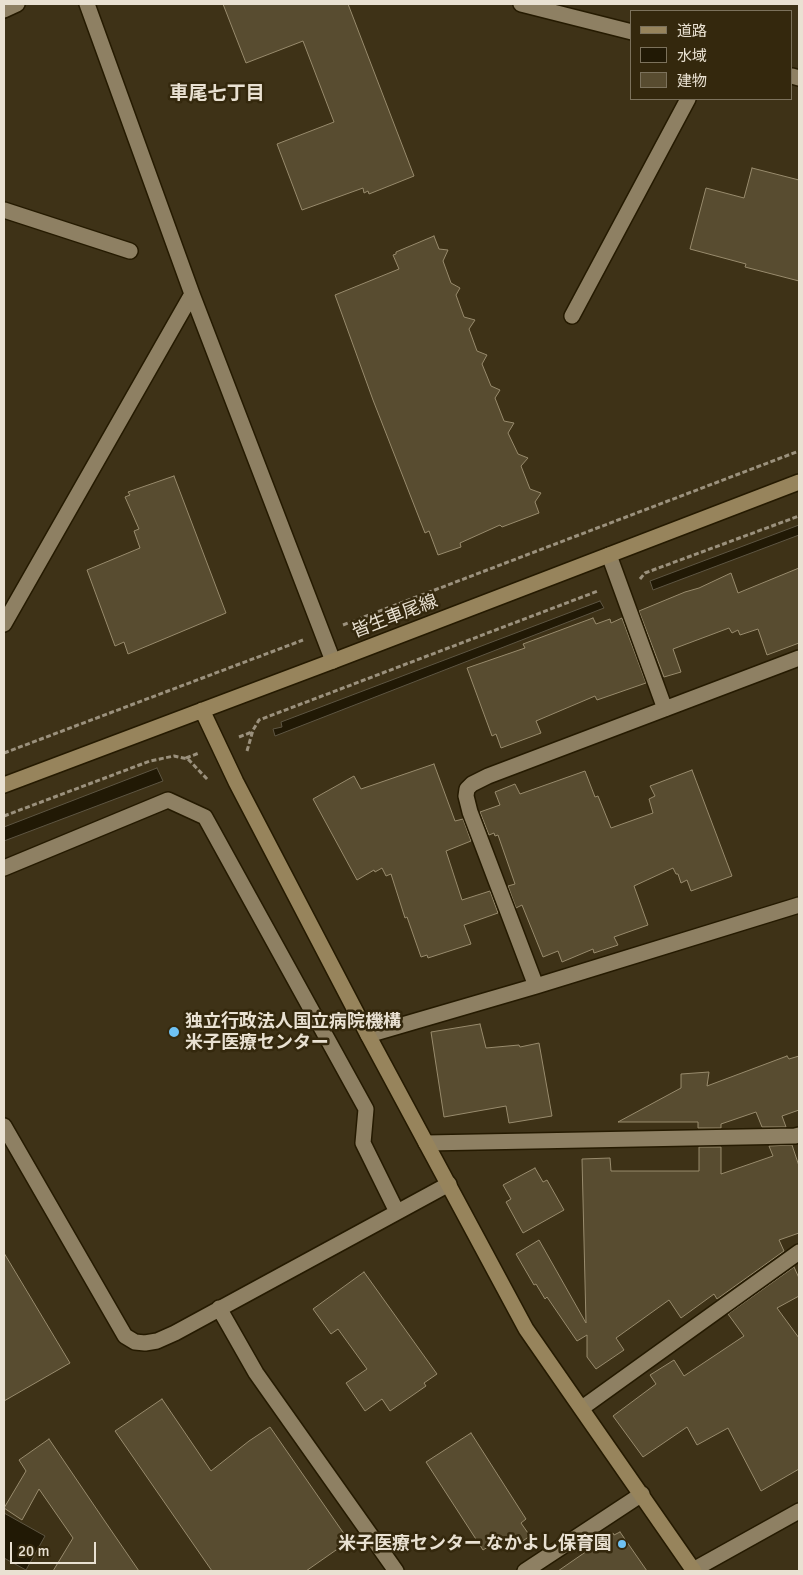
<!DOCTYPE html>
<meta charset="utf-8">
<style>
body{margin:0}
#map{position:relative;width:803px;height:1575px;overflow:hidden;background:#3e3217;font-family:Signika,"Noto Sans JP",sans-serif}
canvas{display:block}
.frame{position:absolute;inset:0;border:5px solid #e9e1d2;pointer-events:none}
.legend{position:absolute;left:630px;top:10px;width:162px;height:90px;box-sizing:border-box;background:#34280d;border:1px solid #7c725c;margin:0;padding:6px 9px;list-style:none;font-size:15px;color:#e9e1d2}
.legend li{display:flex;align-items:center;gap:10px;height:25px}
.legend b{width:25px;border:1px solid #7c725c}
.scale{position:absolute;left:10px;top:1542px;width:86px;height:22px;box-sizing:border-box;border:2px solid #e9e1d2;border-top:0;padding-left:6px;font-size:15px;line-height:18px;white-space:nowrap;color:#e9e1d2;-webkit-text-stroke:4px #34280d;paint-order:stroke}
</style>
<div id="map">
<canvas width="803" height="1575"></canvas>
<div class="frame"></div>
<ul class="legend">
<li><b style="height:6px;background:#97845c"></b>道路</li>
<li><b style="height:14px;background:#211905"></b>水域</li>
<li><b style="height:14px;background:#584c30"></b>建物</li>
</ul>
<div class="scale">20 m</div>
</div>
<script>
const c = document.querySelector('canvas').getContext('2d');
c.lineJoin = 'round';
function paint(path, color) { c.fillStyle = color; c.fill(path, 'evenodd'); }
const toPath = rows => new Path2D(rows.map(r => 'M' + r).join(''));
function strokePath(path, color, width, dash) { c.strokeStyle = color; c.lineWidth = width; c.lineCap = dash ? 'butt' : 'round'; c.setLineDash(dash || []); c.stroke(path); }
function label(font, color, halo, rows, align = 'center') {
  c.font = font + ' Signika,"Noto Sans JP",sans-serif'; c.lineWidth = 5; c.setLineDash([]); c.textBaseline = 'middle'; c.strokeStyle = halo; c.fillStyle = color; for (const [text, x, y, turn = 0] of rows) {
    c.save(); c.translate(x, y); c.rotate((+turn || 0) * Math.PI / 180); c.textAlign = isNaN(turn) ? turn : align; if (halo) c.strokeText(text, 0, 0); c.fillText(text, 0, 0); c.restore();
  }
}
const water = toPath([
 [799,525,799,535,653,590,650,581,799,525],
 [600,601,604,608,275,736,273,729,282,727,281,722,600,601],
 [157,768,163,781,4,841,4,827,157,768],
 [4,1513,45,1536,26,1570,4,1558,4,1513]
]);
const building = toPath([
 [223,4,348,4,414,176,369,194,368,191,364,193,363,188,302,210,277,144,334,122,303,41,246,63,223,4],
 [752,168,799,180,799,281,745,267,746,264,690,249,706,188,744,198,752,168],
 [434,236,439,249,448,250,443,261,451,283,460,288,456,295,464,317,475,320,469,329,477,351,487,355,482,364,491,386,500,390,495,398,504,421,514,423,508,433,518,454,528,458,521,466,530,489,541,493,535,502,539,513,502,527,500,525,460,543,461,547,438,555,429,531,425,533,373,400,335,295,399,269,393,255,396,254,396,252,434,236],
 [174,476,226,613,128,654,124,642,115,646,87,570,140,548,134,531,139,529,125,497,130,495,128,492,174,476],
 [799,568,799,643,767,655,758,629,740,635,738,630,732,633,729,628,673,649,681,672,664,677,639,611,685,592,699,588,731,573,738,593,799,568],
 [593,618,596,624,610,619,611,623,622,618,646,683,597,700,595,696,536,721,541,733,501,748,496,734,492,736,467,668,525,648,523,644,593,618],
 [434,764,455,821,463,819,471,841,446,851,462,900,490,891,498,913,464,925,471,944,428,958,427,955,421,957,407,917,405,918,391,874,386,876,382,868,375,872,374,870,357,880,313,799,354,776,361,789,434,764],
 [692,770,732,876,691,891,687,880,681,883,678,874,676,874,673,868,634,886,648,925,614,937,618,945,594,953,593,949,562,962,558,951,543,957,522,905,516,908,508,886,515,884,498,835,495,836,494,833,489,835,480,812,500,805,495,792,515,784,520,794,585,771,595,797,598,796,611,828,653,813,649,799,655,796,650,786,692,770],
 [480,1024,486,1048,519,1045,520,1047,539,1043,552,1116,509,1123,506,1106,444,1117,431,1032,480,1024],
 [787,1056,789,1059,799,1056,799,1110,782,1116,786,1127,762,1127,756,1112,721,1124,721,1128,698,1128,698,1122,618,1122,681,1088,681,1074,709,1072,707,1086,787,1056],
 [792,1145,799,1166,799,1233,779,1240,784,1251,717,1299,714,1294,681,1318,669,1300,616,1338,624,1350,596,1369,587,1357,587,1335,577,1341,547,1297,545,1299,536,1284,534,1285,516,1254,539,1240,586,1323,582,1159,610,1158,611,1171,699,1171,699,1147,721,1147,721,1174,773,1156,769,1146,792,1145],
 [535,1168,543,1182,547,1180,564,1210,523,1233,506,1202,511,1199,503,1185,535,1168],
 [4,1253,70,1363,4,1401,4,1253],
 [794,1267,799,1278,799,1296,777,1308,799,1338,799,1469,761,1491,728,1428,697,1445,687,1427,643,1457,613,1416,656,1384,650,1375,674,1360,684,1376,744,1336,728,1314,794,1267],
 [364,1272,437,1374,424,1383,426,1386,390,1411,382,1399,365,1411,346,1383,367,1369,338,1329,331,1334,313,1309,364,1272],
 [162,1399,211,1471,249,1441,270,1427,349,1541,306,1571,212,1571,115,1431,162,1399],
 [471,1433,526,1519,521,1523,530,1536,511,1549,504,1537,483,1550,426,1462,471,1433],
 [49,1439,104,1520,139,1571,53,1571,73,1538,39,1489,22,1520,4,1508,26,1471,19,1460,49,1439],
 [620,1532,647,1571,558,1571,613,1533,614,1535,620,1532]
]);
const path = toPath([
 [640,579,645,573,799,516],
 [343,625,799,451],
 [239,737,252,732],
 [247,751,253,730,259,720,598,591],
 [4,753,303,640],
 [186,758,199,753],
 [4,816,150,761,174,756,188,759,208,780]
]);
const lane = toPath([
 [87,4,192,294,333,661],
 [521,4,632,32],
 [4,10,17,4],
 [792,76,799,78],
 [4,210,130,251],
 [572,316,688,99],
 [4,624,192,294],
 [4,868,168,800,205,817,366,1109,363,1143,397,1212],
 [4,1126,125,1336,135,1342,145,1343,157,1341,175,1333,449,1184],
 [219,1308,256,1373,396,1571],
 [525,1571,642,1494]
]);
const street = toPath([
 [609,555,665,709],
 [536,986,470,812,466,796,467,789,472,784,488,776,799,658],
 [368,1035,536,986,799,905],
 [426,1143,795,1136,799,1135],
 [582,1408,799,1252],
 [693,1570,799,1511]
]);
const secondary = toPath([
 [202,710,236,782,368,1035,526,1329,694,1571],
 [4,785,333,661,799,482]
]);
const markers = [
 [174,1032,6,"#6fc2f4"],
 [622,1544,5,"#6fc2f4"]
];
const streetNames = [
 ["皆生車尾線",395,617,-21]
];
const poiNames = [
 ["独立行政法人国立病院機構",185,1022],
 ["米子医療センター",185,1043],
 ["米子医療センター なかよし保育園",612,1544,"right"]
];
const neighbourhoodNames = [
 ["車尾七丁目",217,94]
];
paint(water, '#211905');
strokePath(water, '#5d5542', 1);
paint(building, '#584c30');
strokePath(building, '#988b6d', 1);
strokePath(lane, '#251a00', 18);
strokePath(street, '#251a00', 18);
strokePath(secondary, '#251a00', 18);
strokePath(path, '#9b917d', 3, [5, 2.5]);
strokePath(lane, '#8e8063', 15);
strokePath(street, '#8e8063', 15);
strokePath(secondary, '#97845c', 15);
for (const [x, y, r, color] of markers) { const dot = new Path2D(); dot.arc(x, y, r, 0, 2 * Math.PI); c.fillStyle = color; c.fill(dot); strokePath(dot, '#34280d', 2); }
label('18px', '#e9e1d2', '#34280d', streetNames);
label('bold 18px', '#e9e1d2', '#34280d', poiNames, 'left');
label('bold 19px', '#e9e1d2', '#34280d', neighbourhoodNames);
</script>
